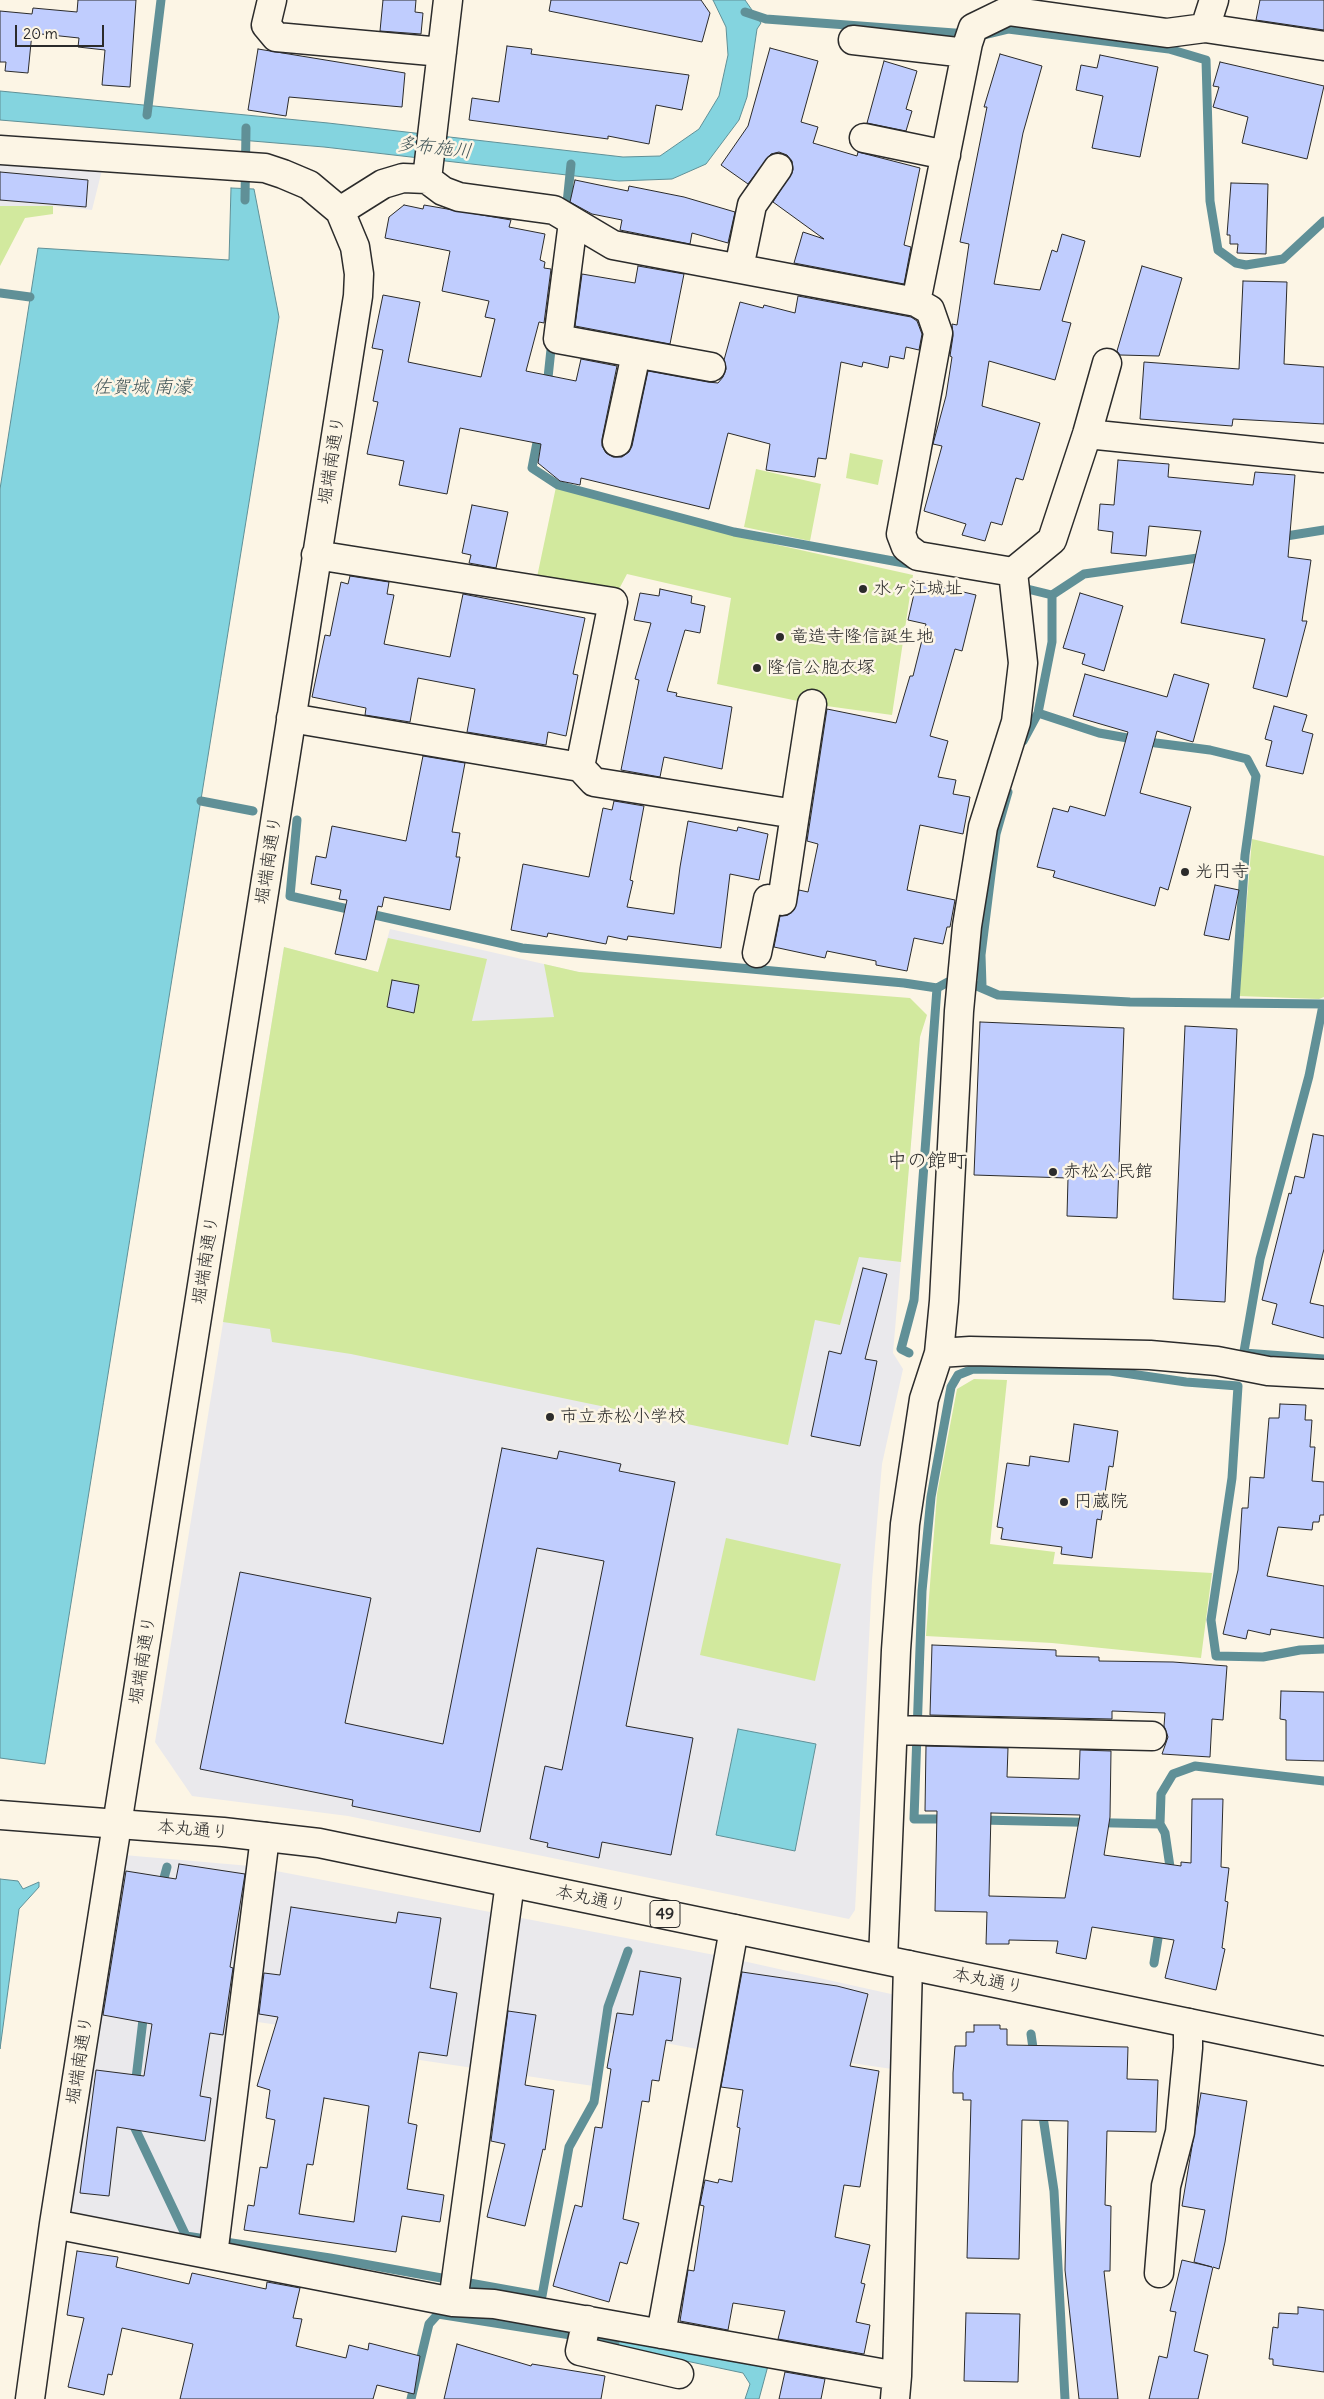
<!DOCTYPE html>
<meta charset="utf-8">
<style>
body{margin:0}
#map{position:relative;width:1324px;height:2399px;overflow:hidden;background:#fcf5e5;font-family:Delius,sans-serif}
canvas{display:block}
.scale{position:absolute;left:15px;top:25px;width:89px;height:22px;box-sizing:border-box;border:2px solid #2b2b2b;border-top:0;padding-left:6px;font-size:15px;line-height:18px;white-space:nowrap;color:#2b2b2b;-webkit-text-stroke:4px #fcf5e5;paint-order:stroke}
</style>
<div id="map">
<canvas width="1324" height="2399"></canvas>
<div class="scale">20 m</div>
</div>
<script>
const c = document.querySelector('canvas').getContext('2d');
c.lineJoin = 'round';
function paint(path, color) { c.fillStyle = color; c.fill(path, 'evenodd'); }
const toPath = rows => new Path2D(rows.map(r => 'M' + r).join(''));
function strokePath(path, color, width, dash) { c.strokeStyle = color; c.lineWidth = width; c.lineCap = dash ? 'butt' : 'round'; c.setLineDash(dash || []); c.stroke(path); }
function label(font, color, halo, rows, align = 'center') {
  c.font = font + ' Delius,"Klee One",sans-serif'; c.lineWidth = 5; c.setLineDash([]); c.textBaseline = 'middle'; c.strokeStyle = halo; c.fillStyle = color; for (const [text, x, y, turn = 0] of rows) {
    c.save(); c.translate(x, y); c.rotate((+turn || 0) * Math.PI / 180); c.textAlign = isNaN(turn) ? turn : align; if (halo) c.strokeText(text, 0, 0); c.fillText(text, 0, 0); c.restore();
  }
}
const built = toPath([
 [0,164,102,170,92,210,53,206,0,206],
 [390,929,579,972,920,1037,893,1353,903,1369,882,1464,872,1581,855,1910,849,1919,348,1816,192,1796,155,1742,284,947,378,972],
 [124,1855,250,1866,725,1957,900,1996,899,2070,796,2055,800,2019,717,2004,708,2051,606,2032,600,2087,373,2053,375,2039,237,2019,210,2244,68,2216]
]);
const green = toPath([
 [0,206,53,206,53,214,25,218,0,266],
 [850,453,883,460,878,485,846,478],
 [756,469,821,484,810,541,744,527],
 [556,487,742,537,913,575,892,715,812,704,717,684,731,598,627,574,618,591,537,577],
 [1252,839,1324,856,1324,997,1319,999,1239,996],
 [388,938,487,959,472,1021,554,1017,544,964,579,972,910,998,927,1015,920,1037,901,1262,859,1257,840,1325,815,1320,788,1445,351,1354,272,1342,270,1329,223,1322,284,947,378,972],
 [974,1379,1007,1380,990,1544,1055,1552,1053,1564,1212,1573,1201,1658,1052,1643,926,1636,937,1494,957,1389],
 [726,1538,841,1564,815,1681,700,1655]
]);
const water = toPath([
 [713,0,745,0,761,23,757,29,747,97,739,120,706,164,672,179,619,181,324,147,0,120,0,91,328,123,623,157,660,156,699,129,719,96,728,55,726,27,713,0],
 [231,188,254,189,279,317,45,1764,0,1758,0,489,38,248,229,260,231,188],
 [738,1729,816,1744,795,1851,716,1835,738,1729],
 [0,1879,18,1881,23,1889,39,1882,39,1887,19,1909,0,2049,0,1879],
 [606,2334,769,2362,759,2399,745,2399,750,2384,743,2373,601,2343,606,2334]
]);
const stream = toPath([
 [745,12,766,19,968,34],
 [983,35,1008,29,1169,49,1206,60,1210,201,1218,250,1236,263,1246,265,1283,259,1324,221],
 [147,115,161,0],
 [245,200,246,128],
 [566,213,571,164],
 [0,293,30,297],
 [547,387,552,340],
 [539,432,532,468,558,485,734,532,915,565],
 [1280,537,1324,530],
 [1019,587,1052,595,1084,574,1205,557],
 [1038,713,1099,733,1156,743,1210,750,1247,759,1256,776,1245,855,1235,1002],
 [1023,741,1038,713,1052,642,1052,595],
 [201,801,253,811],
 [297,820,290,896,522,948,904,983,937,988,914,1300,901,1349,909,1353],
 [977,986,998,995,1130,1002,1324,1004],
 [982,986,981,955,996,834,1008,792],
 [937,988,948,982,959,983],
 [1244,1353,1324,1359],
 [1242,1363,1260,1259,1309,1076,1323,1005],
 [947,1819,914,1819,922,1591,931,1497,951,1387,958,1375,973,1369,1110,1371,1186,1382,1238,1386,1232,1478,1211,1620,1216,1656,1263,1657,1300,1650,1324,1649],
 [980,1820,1160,1824],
 [1168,1876,1170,1867,1165,1833,1160,1824,1161,1794,1173,1774,1195,1766,1324,1781],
 [161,1889,167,1867],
 [1154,1963,1160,1926],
 [1031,2034,1034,2055],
 [135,2087,144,2011],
 [1042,2110,1054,2191,1065,2399],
 [131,2120,186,2236,330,2258,542,2296,569,2147,594,2102,608,2007,628,1951],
 [411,2399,429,2324,438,2314,615,2342]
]);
const building = toPath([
 [78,0,136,0,130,87,102,85,105,50,78,47,79,38,32,33,28,73,5,71,6,62,0,62,0,11,32,14,33,8,77,12,78,0],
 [383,0,416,0,415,12,423,13,421,34,380,31,383,0],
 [551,0,701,0,710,13,702,42,549,11,551,0],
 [1260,0,1324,0,1324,30,1256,20,1260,0],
 [507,46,532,49,531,54,689,75,682,110,656,105,649,144,608,136,608,139,469,120,472,98,499,102,507,46],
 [770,48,818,61,801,122,818,127,813,143,857,156,858,152,920,168,904,245,911,247,904,284,794,263,803,232,824,239,773,202,793,170,792,161,787,155,779,152,771,154,748,184,721,165,748,126,770,48],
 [258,49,405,73,402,107,289,97,286,116,248,110,258,49],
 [1000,54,1042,66,1023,133,994,284,1040,290,1052,250,1057,252,1062,234,1085,241,1062,321,1071,323,1055,380,989,361,982,406,1040,423,1023,480,1016,478,1002,525,991,522,985,541,962,535,966,524,924,511,942,446,933,444,946,396,952,357,950,356,953,336,952,324,957,325,969,244,960,242,987,107,984,107,1000,54],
 [1100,55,1158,67,1140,157,1092,148,1103,96,1076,90,1081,65,1097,68,1100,55],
 [884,61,917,71,906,109,912,111,906,131,867,123,884,61],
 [1220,62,1324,86,1307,159,1242,143,1248,117,1213,107,1219,87,1213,86,1220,62],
 [0,172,88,180,86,207,0,200,0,172],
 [575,180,628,191,629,186,684,197,735,212,728,243,692,233,690,244,620,230,622,220,592,214,570,202,575,180],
 [1231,183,1268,184,1266,254,1237,253,1238,244,1230,244,1230,235,1227,235,1231,183],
 [404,205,423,209,424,205,511,220,509,227,545,234,540,260,545,262,544,268,551,269,544,323,539,322,526,371,576,381,581,359,617,366,602,439,602,446,606,453,613,457,622,457,629,452,632,446,648,371,708,382,718,383,723,377,726,369,724,360,740,302,763,308,764,305,795,313,798,296,911,317,917,321,922,334,919,350,906,347,904,359,890,356,888,368,863,362,862,367,841,362,826,459,818,458,815,477,766,470,770,444,728,433,709,509,581,478,580,485,560,481,538,463,541,444,460,428,447,494,399,485,404,461,367,454,378,402,373,401,383,350,372,348,383,295,420,302,408,362,481,377,495,319,485,317,489,301,442,291,450,251,385,238,389,217,404,205],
 [638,266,684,274,670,344,575,326,582,274,635,283,638,266],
 [1142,266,1182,278,1159,356,1120,355,1117,351,1142,266],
 [1243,281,1287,282,1284,364,1324,367,1324,424,1233,419,1232,426,1140,419,1144,362,1239,369,1243,281],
 [1118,460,1169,464,1168,477,1253,485,1255,472,1295,475,1288,557,1311,560,1302,621,1307,621,1287,697,1253,688,1265,639,1181,623,1201,531,1149,526,1146,556,1111,553,1113,532,1098,530,1100,504,1114,505,1118,460],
 [472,505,508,512,496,568,469,563,471,555,462,553,472,505],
 [350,576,389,582,387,594,394,595,384,644,450,657,463,594,585,618,573,674,578,675,566,736,548,732,546,745,467,732,475,689,418,678,410,722,365,715,366,708,312,697,325,635,330,636,341,582,348,584,350,576],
 [917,581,976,595,962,651,955,649,930,736,948,741,938,777,956,780,953,794,970,797,963,834,920,825,907,890,955,900,950,927,947,927,943,944,914,938,907,971,876,965,876,961,827,951,825,958,774,947,780,916,788,915,794,910,799,890,808,892,818,844,807,841,827,709,896,723,910,676,913,676,926,624,908,620,917,581],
 [660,589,692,596,691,603,705,606,700,633,685,630,667,691,677,693,676,696,732,707,722,769,664,757,660,777,621,770,639,680,635,679,651,623,634,620,640,593,659,596,660,589],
 [1080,593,1123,606,1104,671,1082,664,1085,654,1063,648,1080,593],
 [1085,674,1167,697,1174,674,1209,684,1193,742,1157,731,1140,793,1191,807,1168,890,1160,887,1155,906,1053,877,1055,871,1037,867,1053,808,1068,812,1070,806,1105,816,1128,732,1073,716,1085,674],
 [1274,706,1307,715,1302,731,1313,734,1303,774,1266,766,1272,741,1265,739,1274,706],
 [423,756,465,763,452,832,460,833,456,857,460,857,450,910,384,897,382,907,378,906,366,960,335,954,347,900,339,899,341,890,311,884,316,856,326,858,332,826,406,841,423,756],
 [614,801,644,806,630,880,633,881,627,907,674,914,680,867,688,821,737,831,738,827,768,834,759,880,730,874,721,948,628,936,627,940,608,936,606,944,548,933,547,937,511,930,523,864,589,877,603,808,612,810,614,801],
 [1215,885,1239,890,1229,940,1204,935,1215,885],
 [392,980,419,985,414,1013,387,1007,392,980],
 [980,1022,1124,1028,1117,1218,1067,1216,1068,1178,974,1175,980,1022],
 [1185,1026,1237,1029,1225,1302,1173,1299,1185,1026],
 [1313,1134,1324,1136,1324,1249,1310,1303,1324,1306,1324,1338,1272,1324,1277,1304,1262,1300,1289,1193,1291,1194,1295,1176,1304,1178,1313,1134],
 [863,1268,887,1274,865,1359,877,1361,860,1446,811,1436,829,1351,841,1354,863,1268],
 [1280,1404,1306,1405,1305,1420,1312,1420,1310,1447,1315,1447,1312,1481,1324,1482,1324,1515,1320,1515,1319,1522,1313,1522,1312,1530,1278,1527,1267,1576,1324,1586,1324,1638,1271,1629,1270,1635,1248,1630,1246,1639,1223,1634,1238,1570,1242,1508,1248,1508,1250,1477,1264,1478,1269,1418,1279,1418,1280,1404],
 [1074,1424,1118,1431,1113,1467,1109,1466,1101,1520,1097,1519,1092,1558,1061,1554,1062,1547,1001,1539,1003,1528,997,1527,1007,1463,1029,1466,1030,1456,1069,1462,1074,1424],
 [502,1448,557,1459,559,1451,621,1464,619,1471,675,1482,626,1726,693,1738,671,1855,602,1842,599,1858,547,1847,548,1843,530,1839,545,1766,562,1770,604,1561,537,1548,480,1832,352,1806,353,1800,200,1769,240,1572,371,1598,345,1723,443,1744,502,1448],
 [932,1645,1056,1650,1056,1656,1099,1657,1099,1661,1173,1662,1227,1666,1223,1720,1212,1719,1210,1757,1162,1754,1168,1737,1164,1726,1165,1713,1112,1711,1112,1719,930,1715,932,1645],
 [1281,1691,1324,1692,1324,1761,1286,1760,1286,1720,1280,1719,1281,1691],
 [926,1746,1008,1748,1007,1777,1079,1779,1080,1750,1111,1751,1110,1817,1104,1855,1181,1866,1181,1862,1191,1863,1192,1799,1223,1799,1221,1867,1229,1868,1225,1901,1228,1902,1222,1948,1225,1949,1216,1990,1165,1978,1174,1940,1092,1927,1086,1959,1056,1953,1058,1941,1009,1940,1009,1944,986,1944,987,1912,935,1911,937,1811,925,1811,926,1746],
 [991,1813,1080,1815,1065,1898,989,1896,991,1813],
 [179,1864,245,1874,230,1967,233,1968,223,2035,210,2033,200,2096,211,2098,205,2141,117,2127,109,2196,80,2193,96,2070,144,2076,152,2024,103,2015,126,1871,176,1879,179,1864],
 [291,1907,396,1923,398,1912,441,1918,430,1988,457,1993,447,2056,419,2052,408,2123,417,2125,407,2189,444,2195,440,2222,402,2216,396,2252,244,2230,248,2205,254,2206,260,2167,267,2168,275,2120,266,2118,270,2090,257,2086,278,2017,259,2014,264,1973,280,1975,291,1907],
 [324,2098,369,2106,354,2222,299,2214,307,2164,313,2165,324,2098],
 [640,1971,681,1978,672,2041,666,2040,659,2081,652,2080,649,2102,642,2101,623,2219,639,2223,627,2264,620,2262,609,2302,553,2286,575,2205,582,2207,595,2127,602,2128,611,2069,607,2068,617,2013,633,2015,640,1971],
 [742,1972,837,1986,868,1994,850,2066,879,2071,860,2187,844,2185,835,2237,870,2245,861,2283,865,2284,856,2322,870,2325,864,2354,778,2339,785,2311,733,2303,728,2330,680,2321,688,2270,694,2271,704,2206,700,2205,705,2180,718,2183,719,2179,732,2182,740,2128,737,2127,743,2090,721,2087,742,1972],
 [508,2011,536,2015,525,2085,554,2090,545,2150,543,2149,525,2226,487,2217,505,2144,491,2141,508,2011],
 [974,2025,1000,2025,1000,2029,1007,2029,1007,2045,1128,2047,1127,2079,1158,2080,1156,2132,1107,2131,1105,2205,1111,2206,1110,2271,1104,2271,1118,2399,1079,2399,1065,2270,1068,2121,1022,2120,1019,2259,967,2258,971,2100,963,2100,963,2093,953,2093,953,2073,955,2046,966,2046,966,2032,974,2032,974,2025],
 [1201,2093,1247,2101,1225,2242,1219,2269,1213,2267,1194,2351,1208,2355,1198,2399,1149,2399,1159,2356,1167,2358,1176,2312,1170,2311,1182,2260,1212,2267,1194,2262,1205,2210,1182,2206,1201,2093],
 [77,2251,118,2257,116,2267,189,2284,192,2273,266,2289,267,2282,300,2288,293,2318,302,2319,296,2346,346,2358,349,2345,368,2350,369,2343,420,2356,414,2394,377,2385,373,2399,180,2399,193,2344,122,2328,112,2375,108,2374,104,2395,68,2387,84,2318,67,2315,77,2251],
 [1298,2307,1324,2310,1324,2372,1273,2365,1273,2359,1269,2359,1273,2327,1278,2328,1279,2313,1298,2314,1298,2307],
 [966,2313,1020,2314,1018,2382,964,2381,966,2313],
 [457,2344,531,2366,532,2364,605,2376,601,2399,444,2399,457,2344],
 [785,2372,825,2379,821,2399,779,2399,785,2372]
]);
const minor = toPath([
 [272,0,266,25,276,37,442,52],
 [1205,28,1214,0],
 [853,40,966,53],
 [864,138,946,155],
 [0,150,265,168,283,174,309,185,340,211,355,247,359,274,358,296,54,2224,30,2399],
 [427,179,448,0],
 [340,211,383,184,403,178,427,179,443,191,459,197,554,210,613,245,916,302,930,310,938,333,901,534,906,547,918,556,1013,572,1023,663,1016,722,983,827,967,926,959,1011,944,1301,939,1353,924,1399,905,1524,896,1650,883,1959],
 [573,222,558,339,711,367],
 [739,268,752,205,778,168],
 [916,302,968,43,973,28,1008,11,1167,33,1205,28,1324,46],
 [1087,434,1324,458],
 [617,442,636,354],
 [316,555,613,602,580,767],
 [1013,572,1052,540,1087,434,1107,363],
 [291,718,580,767,594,782,795,814,812,704],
 [757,953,768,899,782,901,795,814],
 [939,1353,970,1351,1150,1355,1217,1361,1268,1371,1324,1374],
 [893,1730,1152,1736],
 [54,2224,453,2302,494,2304,897,2376],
 [213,2255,265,1837],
 [1159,2273,1166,2186,1180,2132,1188,2048,1188,2023],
 [453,2302,510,1883],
 [587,2320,580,2351,679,2374],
 [661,2334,734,1929],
 [895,2399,897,2376,908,1965]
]);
const major = toPath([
 [0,1815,223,1832,319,1843,1324,2051]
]);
const markers = [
 [863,589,5,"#2b2b2b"],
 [780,637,5,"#2b2b2b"],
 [757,668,5,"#2b2b2b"],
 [1185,872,5,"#2b2b2b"],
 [1053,1172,5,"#2b2b2b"],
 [550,1417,5,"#2b2b2b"],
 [1064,1502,5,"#2b2b2b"]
];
const shields = [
 [665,1914,30]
];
const shieldNames = [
 ["49",665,1914]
];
const streetNames = [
 ["堀端南通り",332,460,-81],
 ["堀端南通り",269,860,-81],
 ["堀端南通り",206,1260,-81],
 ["堀端南通り",143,1660,-81],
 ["本丸通り",193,1830,5],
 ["本丸通り",591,1899,12],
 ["本丸通り",988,1981,11],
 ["堀端南通り",80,2060,-81]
];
const poiNames = [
 ["水ヶ江城址",873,589],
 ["竜造寺隆信誕生地",790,637],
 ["隆信公胞衣塚",767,668],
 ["光円寺",1195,872],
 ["赤松公民館",1063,1172],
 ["市立赤松小学校",560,1417],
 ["円蔵院",1074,1502]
];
const waterNames = [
 ["多布施川",434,148,6],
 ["佐賀城 南濠",142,388]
];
const quarterNames = [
 ["中の館町",927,1161]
];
paint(built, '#eae9ec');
paint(green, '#d2e99e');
paint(water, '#84d4df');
strokePath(water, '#609097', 1);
strokePath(stream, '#609097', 9);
paint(building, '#c0cdfe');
strokePath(building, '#2b2b2b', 1);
strokePath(minor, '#2b2b2b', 31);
strokePath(major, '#2b2b2b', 31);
strokePath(minor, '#fcf5e5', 28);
strokePath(major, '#fcf5e5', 28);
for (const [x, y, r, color] of markers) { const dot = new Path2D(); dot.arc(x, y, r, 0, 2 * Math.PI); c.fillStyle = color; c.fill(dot); strokePath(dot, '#fcf5e5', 2); }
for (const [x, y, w] of shields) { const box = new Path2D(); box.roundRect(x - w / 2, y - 13.5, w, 27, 4); c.fillStyle = '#fcf5e5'; c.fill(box); strokePath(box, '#2b2b2b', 1); }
label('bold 16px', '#2b2b2b', null, shieldNames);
label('18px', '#2b2b2b', '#fcf5e5', streetNames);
label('18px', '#2b2b2b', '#fcf5e5', poiNames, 'left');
label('italic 19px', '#415558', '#fcf5e5', waterNames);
label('20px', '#2b2b2b', '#fcf5e5', quarterNames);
</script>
